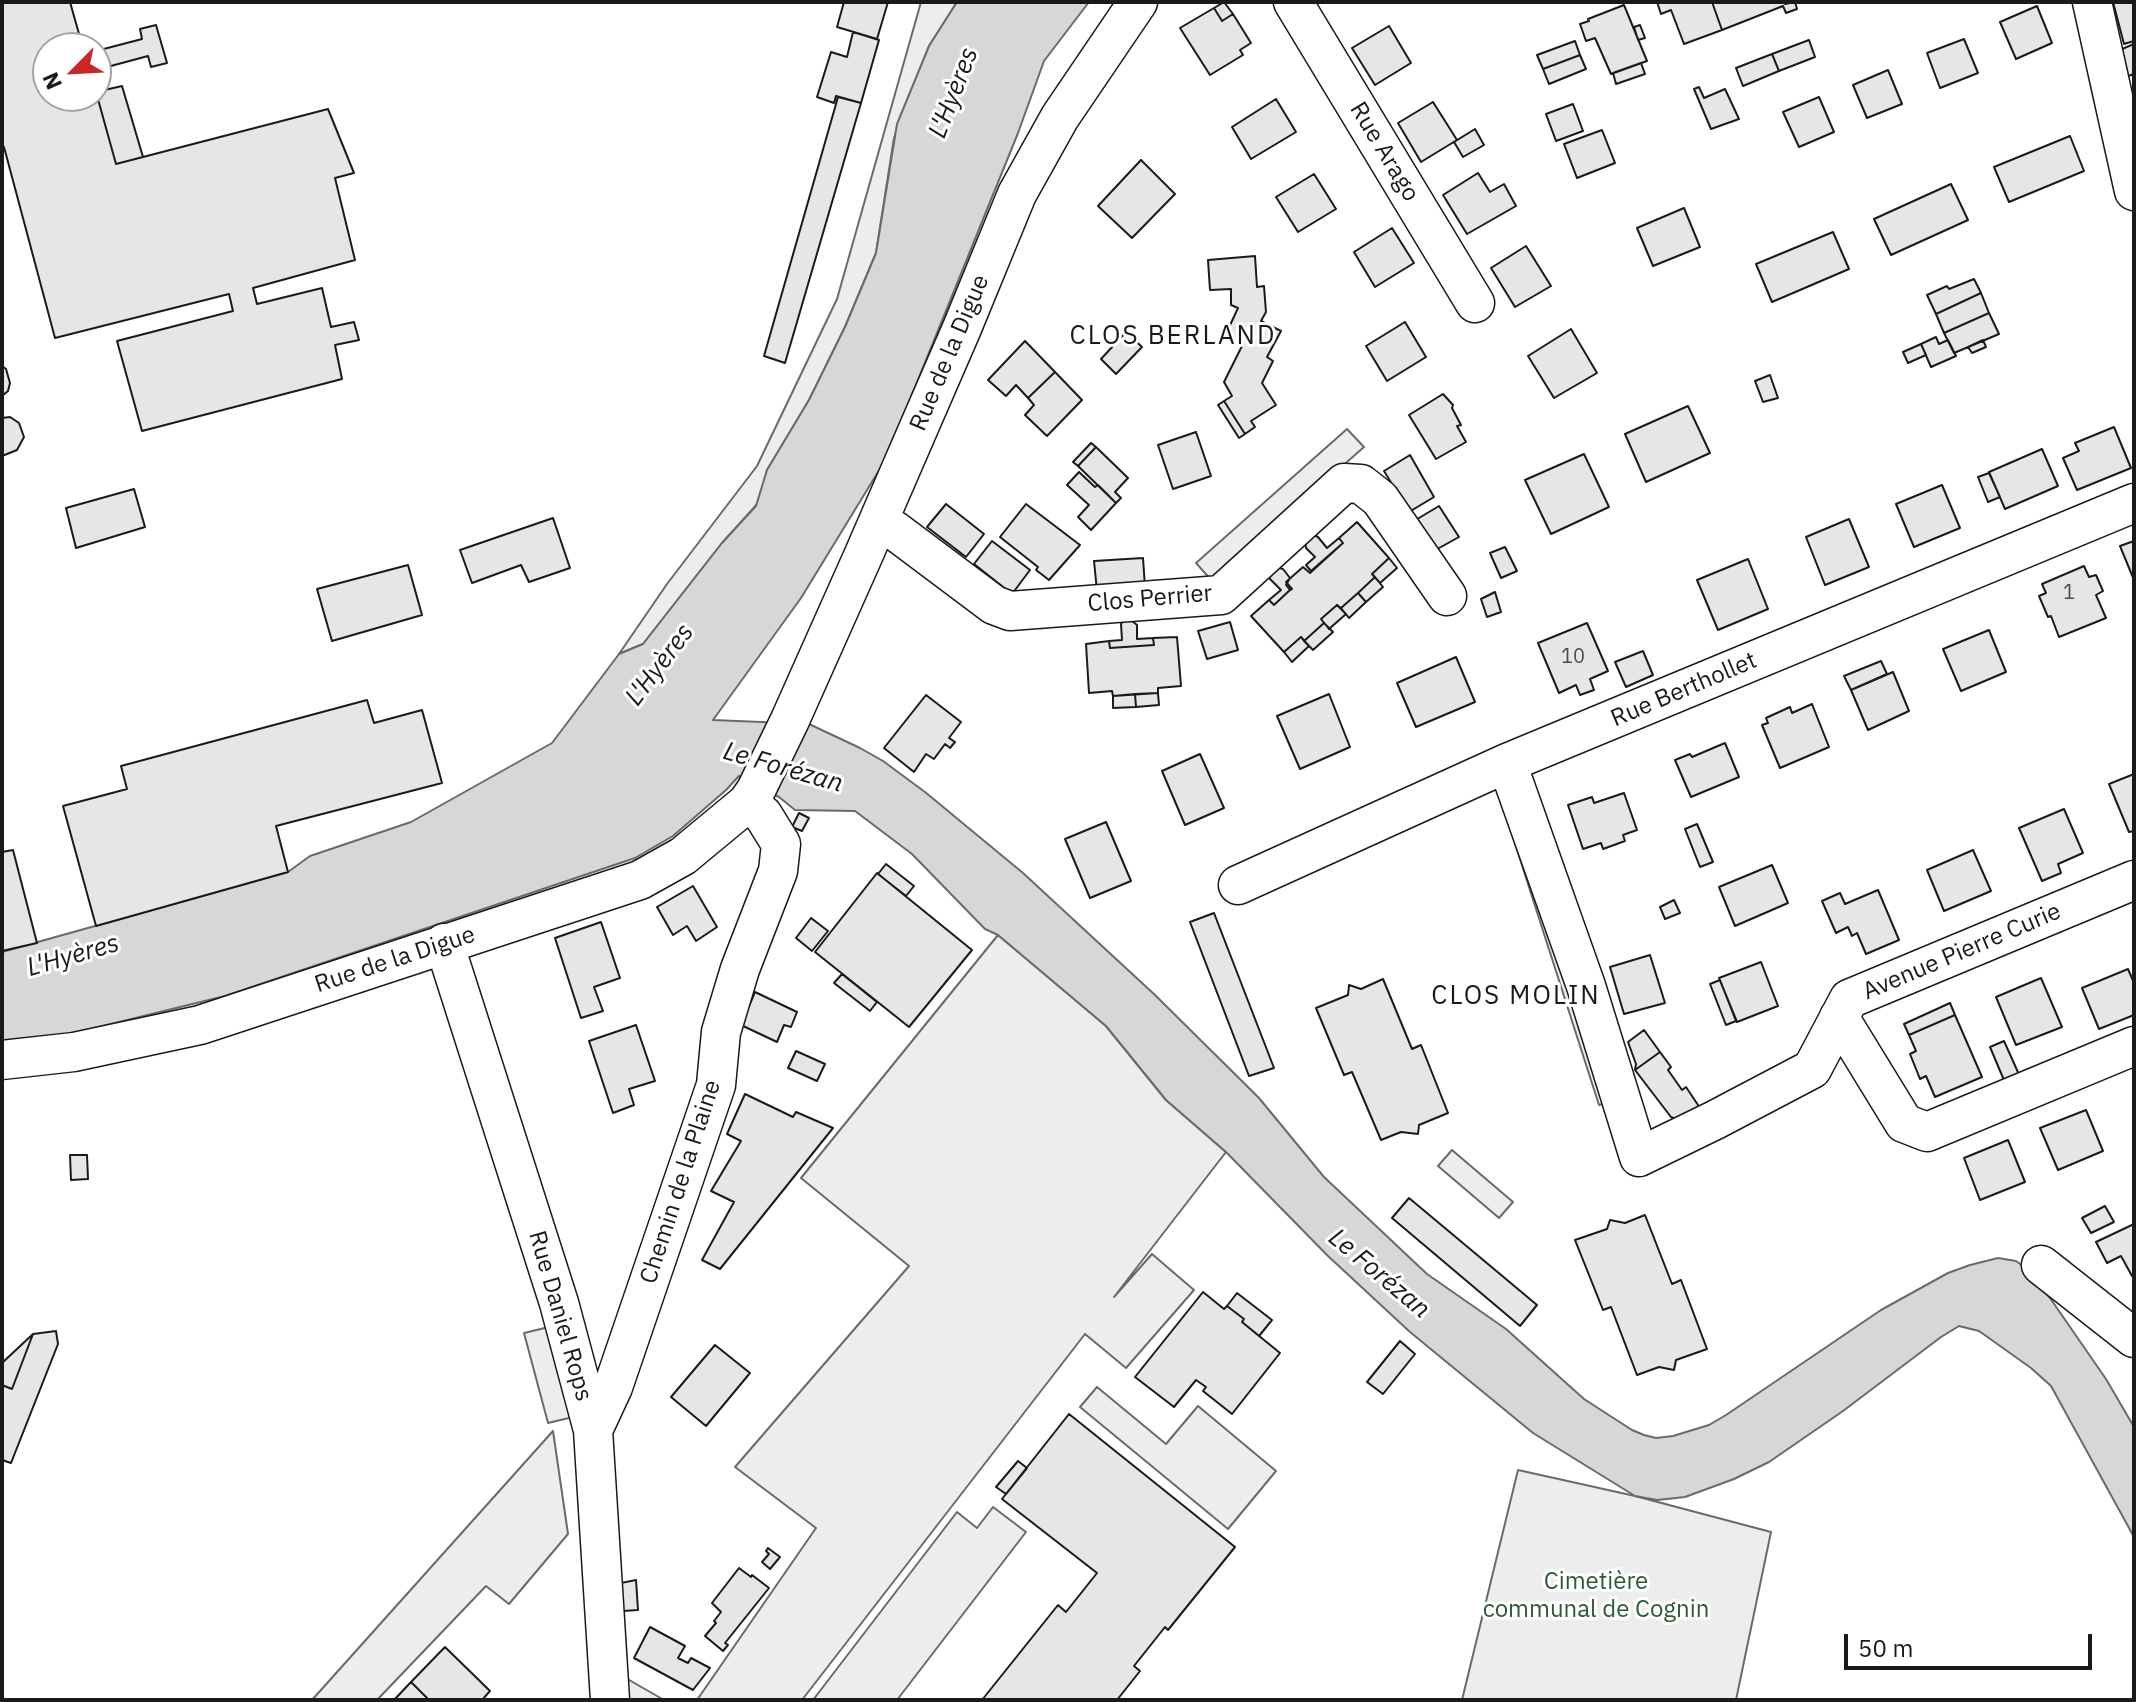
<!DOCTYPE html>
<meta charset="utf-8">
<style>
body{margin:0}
#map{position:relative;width:2136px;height:1702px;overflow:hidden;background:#fff;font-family:"IBM Plex Sans",sans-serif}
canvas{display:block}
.frame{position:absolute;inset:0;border:4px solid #1a1a1a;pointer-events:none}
.north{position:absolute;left:32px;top:32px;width:80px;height:80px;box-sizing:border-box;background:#fff;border:2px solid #a3a3a3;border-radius:50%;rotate:246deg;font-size:22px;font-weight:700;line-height:32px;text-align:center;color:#1a1a1a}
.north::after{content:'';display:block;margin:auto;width:28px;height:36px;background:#c62828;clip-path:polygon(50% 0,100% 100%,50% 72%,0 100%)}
.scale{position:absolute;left:1844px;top:1634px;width:248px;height:36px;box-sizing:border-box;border:4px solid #1a1a1a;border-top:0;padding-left:10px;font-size:24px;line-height:28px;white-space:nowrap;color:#1a1a1a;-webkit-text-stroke:6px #fff;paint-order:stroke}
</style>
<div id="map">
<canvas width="2136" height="1702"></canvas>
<div class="frame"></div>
<div class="north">N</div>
<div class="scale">50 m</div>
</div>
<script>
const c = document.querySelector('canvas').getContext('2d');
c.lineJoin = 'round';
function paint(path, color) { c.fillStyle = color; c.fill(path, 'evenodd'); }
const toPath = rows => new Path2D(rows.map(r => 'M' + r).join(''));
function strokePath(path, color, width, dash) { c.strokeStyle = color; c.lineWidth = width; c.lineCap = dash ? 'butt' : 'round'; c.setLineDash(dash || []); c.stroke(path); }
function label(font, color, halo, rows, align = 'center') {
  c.font = font + ' "IBM Plex Sans",sans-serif'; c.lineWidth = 6; c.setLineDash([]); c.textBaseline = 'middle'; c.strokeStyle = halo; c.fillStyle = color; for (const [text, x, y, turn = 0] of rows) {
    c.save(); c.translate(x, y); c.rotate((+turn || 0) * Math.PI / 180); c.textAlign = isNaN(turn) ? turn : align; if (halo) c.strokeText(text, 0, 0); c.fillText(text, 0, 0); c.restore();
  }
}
const built = toPath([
 [921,2,957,2,929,46,894,138,876,253,845,327,809,400,767,470,759,502,722,543,643,644,619,654,667,584,757,466,837,299,921,2],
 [1347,429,1364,447,1212,581,1196,563,1347,429],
 [1510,828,1610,1102,1599,1105,1510,828],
 [998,935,1106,1026,1166,1100,1226,1152,1114,1297,1152,1254,1194,1290,1126,1368,1085,1334,802,1700,697,1700,816,1528,735,1467,909,1266,801,1178,998,935],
 [1452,1150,1513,1202,1499,1218,1438,1166,1452,1150],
 [549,1327,573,1417,548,1423,524,1333,549,1327],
 [1097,1387,1166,1444,1198,1406,1276,1471,1228,1529,1080,1407,1097,1387],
 [553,1431,568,1534,509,1604,486,1586,377,1700,312,1700,553,1431],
 [1518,1470,1635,1496,1771,1532,1736,1700,1462,1700,1518,1470],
 [993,1507,1026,1532,897,1700,813,1700,957,1512,977,1528,993,1507],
 [617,1673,664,1700,622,1700,617,1673]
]);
const water = toPath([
 [957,2,1089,2,1044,61,1018,133,886,459,801,598,713,720,809,724,860,748,883,761,925,792,1023,873,1155,995,1259,1098,1324,1177,1427,1274,1506,1329,1584,1399,1632,1430,1644,1435,1656,1438,1673,1436,1709,1425,1726,1415,1881,1310,1948,1273,1970,1265,1998,1258,2016,1261,2023,1266,2050,1298,2106,1379,2134,1427,2134,1537,2051,1386,2031,1368,1979,1331,1959,1326,1941,1337,1843,1411,1769,1462,1734,1479,1685,1497,1657,1500,1635,1496,1533,1433,1410,1332,1328,1256,1226,1152,1166,1100,1106,1026,998,935,985,929,912,854,855,811,795,810,779,797,739,776,726,790,673,836,635,858,225,996,66,1035,2,1043,2,952,288,872,310,856,411,822,552,743,619,654,643,644,722,543,756,506,767,470,809,400,845,327,876,253,897,124,929,46,957,2]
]);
const building = toPath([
 [2,2,70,2,83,48,48,48,48,96,96,96,96,92,116,164,328,109,354,173,335,178,355,260,253,288,257,304,322,288,331,327,354,322,359,340,335,345,342,379,142,431,117,341,233,311,229,294,55,338,4,147,2,148,2,2],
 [844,2,888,2,877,39,837,27,844,2],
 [1224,2,1233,14,1222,21,1214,8,1224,2],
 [1657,2,1712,2,1722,30,1684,44,1671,10,1661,14,1657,2],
 [1712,2,1785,2,1785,4,1795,2,1797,9,1786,13,1783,6,1722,30,1712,2],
 [2113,2,2134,2,2134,41,2124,44,2113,2],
 [1624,5,1647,61,1611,74,1595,38,1586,41,1580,24,1589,21,1588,19,1624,5],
 [2037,6,2052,43,2016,59,2000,22,2037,6],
 [1214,8,1222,21,1233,14,1251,43,1240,50,1243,55,1210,75,1180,28,1214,8],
 [156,25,167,63,151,67,148,56,96,70,96,51,142,39,140,29,156,25],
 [1640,25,1645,38,1638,40,1634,27,1640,25],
 [1389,26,1411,63,1375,85,1352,48,1389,26],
 [853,32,879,40,861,103,836,96,834,103,817,97,831,52,847,57,853,32],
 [1964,39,1978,73,1940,88,1927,53,1964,39],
 [1809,40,1815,57,1779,71,1772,54,1809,40],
 [1575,41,1580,55,1543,69,1537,55,1575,41],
 [2134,44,2134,74,2128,76,2122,49,2134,44],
 [1772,54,1779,71,1743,86,1736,68,1772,54],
 [1580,55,1586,69,1549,84,1543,69,1580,55],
 [1641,63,1645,74,1616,84,1613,73,1641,63],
 [1888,70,1902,104,1867,118,1853,85,1888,70],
 [122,86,143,157,116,164,96,92,122,86],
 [1699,87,1704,98,1725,89,1739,119,1711,129,1694,89,1699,87],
 [838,97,861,103,785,363,764,356,838,97],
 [1819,97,1834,132,1799,147,1783,112,1819,97],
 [1276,99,1296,132,1251,159,1232,127,1276,99],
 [1433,102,1457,140,1421,162,1398,123,1433,102],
 [1573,104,1583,131,1556,141,1546,114,1573,104],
 [1475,129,1484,145,1463,157,1454,142,1475,129],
 [1602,130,1615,163,1577,178,1564,144,1602,130],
 [2070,136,2084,171,2009,202,1994,167,2070,136],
 [1141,160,1175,194,1132,238,1098,206,1141,160],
 [1478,173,1490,192,1504,184,1516,206,1467,234,1443,195,1478,173],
 [1314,174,1336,209,1298,232,1276,197,1314,174],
 [1951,184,1968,220,1891,255,1874,219,1951,184],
 [1684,208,1700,247,1653,266,1637,228,1684,208],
 [1392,228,1414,263,1375,287,1354,252,1392,228],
 [1833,232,1849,269,1772,302,1756,264,1833,232],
 [1526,246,1551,286,1515,307,1491,268,1526,246],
 [1255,256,1257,287,1264,286,1266,312,1261,321,1281,331,1267,357,1273,361,1262,383,1276,405,1251,421,1255,427,1245,434,1224,401,1232,396,1224,382,1242,346,1225,336,1238,308,1231,305,1231,289,1210,290,1208,260,1255,256],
 [1974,279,1981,293,1936,314,1927,295,1947,286,1949,289,1974,279],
 [1981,293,1989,313,1944,333,1936,314,1981,293],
 [1989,313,1999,334,1954,353,1944,333,1989,313],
 [1405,322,1426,357,1387,381,1366,346,1405,322],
 [1571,329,1597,373,1554,398,1528,356,1571,329],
 [1126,332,1142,347,1116,374,1101,359,1126,332],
 [1936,337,1939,344,1948,340,1956,356,1931,367,1921,344,1936,337],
 [1983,340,1986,347,1972,353,1968,347,1983,340],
 [1025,341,1055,372,1028,398,1016,385,1006,396,988,380,1025,341],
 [1921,344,1926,355,1908,363,1903,352,1921,344],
 [2,366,6,369,10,383,8,391,2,396,2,366],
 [1055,372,1082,400,1047,436,1025,415,1034,405,1028,398,1055,372],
 [1770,375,1778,398,1763,402,1755,381,1770,375],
 [1443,394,1453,405,1452,408,1461,425,1457,426,1466,442,1436,459,1409,415,1443,394],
 [1224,401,1245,434,1239,438,1218,405,1224,401],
 [1688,406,1710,453,1646,482,1625,434,1688,406],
 [10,417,19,423,24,437,17,450,2,456,2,418,10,417],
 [2114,427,2131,468,2077,490,2063,458,2079,451,2075,443,2114,427],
 [1196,432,1211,476,1173,489,1158,445,1196,432],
 [1091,443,1096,447,1078,466,1073,462,1091,443],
 [1096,447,1128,478,1115,492,1121,498,1116,503,1078,466,1096,447],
 [2042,449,2058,486,2005,509,1989,472,2042,449],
 [1584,454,1609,507,1551,534,1525,480,1584,454],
 [1410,455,1434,497,1409,512,1384,471,1410,455],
 [1079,472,1095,487,1098,485,1116,503,1091,530,1078,517,1089,505,1067,485,1079,472],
 [1989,473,2000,497,1988,502,1978,477,1989,473],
 [1942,485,1960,528,1914,547,1896,504,1942,485],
 [134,489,145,527,76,548,66,508,134,489],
 [946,504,984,534,966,557,927,527,946,504],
 [1026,504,1080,545,1049,580,1036,570,1038,567,1000,537,1026,504],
 [1439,506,1459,537,1432,552,1414,521,1439,506],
 [553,518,570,568,529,582,521,565,472,583,460,550,553,518],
 [1849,519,1869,567,1825,585,1806,537,1849,519],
 [1357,522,1389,558,1372,574,1375,577,1358,593,1341,608,1337,605,1321,619,1324,623,1304,641,1301,637,1284,652,1251,616,1269,600,1274,605,1290,590,1292,589,1286,582,1303,567,1310,573,1343,543,1339,538,1357,522],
 [1314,535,1318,537,1327,548,1339,538,1343,543,1311,571,1306,565,1315,557,1306,548,1305,541,1314,535],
 [992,541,1030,570,1012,594,974,564,992,541],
 [2134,541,2134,580,2120,546,2134,541],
 [1505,547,1517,571,1501,578,1490,553,1505,547],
 [1143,558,1145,587,1097,591,1094,561,1143,558],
 [1389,558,1397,568,1380,583,1372,574,1389,558],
 [1748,559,1768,609,1718,630,1697,580,1748,559],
 [408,565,422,615,332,641,317,589,408,565],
 [2084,566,2089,577,2096,575,2103,591,2096,595,2106,618,2059,637,2051,616,2048,617,2039,596,2046,593,2042,584,2084,566],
 [1276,567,1283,569,1290,578,1286,585,1290,590,1274,605,1269,600,1281,590,1270,579,1269,575,1276,567],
 [1375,577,1383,587,1366,602,1358,593,1375,577],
 [1495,592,1501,612,1487,617,1481,599,1495,592],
 [1358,593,1366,602,1349,618,1341,608,1358,593],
 [1337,605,1346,614,1329,629,1321,619,1337,605],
 [1131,620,1137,625,1137,639,1153,638,1154,645,1110,648,1109,641,1122,640,1121,624,1123,621,1131,620],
 [1230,622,1238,650,1207,659,1198,631,1230,622],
 [1324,623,1333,632,1313,650,1304,641,1324,623],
 [1587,623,1608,671,1590,679,1594,690,1580,695,1576,685,1559,693,1538,643,1587,623],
 [1989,630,2006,672,1961,691,1943,649,1989,630],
 [1177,637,1181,686,1158,688,1158,693,1113,696,1112,691,1089,693,1086,644,1109,641,1110,648,1154,645,1153,638,1177,637],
 [1301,637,1309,646,1292,662,1284,652,1301,637],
 [1643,651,1653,675,1626,687,1615,662,1643,651],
 [1456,657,1475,702,1416,727,1397,683,1456,657],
 [1881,661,1887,674,1851,690,1844,676,1881,661],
 [1893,672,1909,711,1868,730,1851,690,1893,672],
 [1158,693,1159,705,1136,707,1135,694,1158,693],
 [1135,694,1136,707,1113,708,1113,696,1135,694],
 [1329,694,1350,747,1300,769,1277,716,1329,694],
 [926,695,961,722,949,738,955,742,950,748,945,744,934,759,926,754,914,772,884,748,926,695],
 [367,700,374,723,422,710,442,783,276,826,288,872,96,926,63,806,127,789,121,766,367,700],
 [1812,704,1829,747,1780,768,1762,725,1768,723,1766,718,1790,707,1792,713,1812,704],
 [1725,743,1739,777,1691,797,1675,760,1690,754,1692,757,1725,743],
 [1200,754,1224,808,1185,825,1162,771,1200,754],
 [2134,774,2134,831,2129,832,2109,784,2134,774],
 [1624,793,1637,830,1623,835,1625,841,1603,849,1601,843,1583,849,1568,805,1592,797,1594,803,1624,793],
 [2064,809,2083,853,2058,864,2061,873,2042,881,2019,828,2064,809],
 [799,813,809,818,802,831,792,827,799,813],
 [1106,822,1131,881,1090,898,1065,839,1106,822],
 [1697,824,1713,862,1700,867,1685,829,1697,824],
 [13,850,37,943,2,951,2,852,13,850],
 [1973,850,1991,891,1944,911,1927,870,1973,850],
 [886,864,914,886,906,896,878,874,886,864],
 [1772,865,1788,903,1735,926,1719,887,1772,865],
 [877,873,972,950,909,1027,815,952,877,873],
 [693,886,717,927,696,941,687,926,673,935,657,907,693,886],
 [1878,890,1899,940,1866,954,1857,933,1852,936,1848,927,1836,933,1822,901,1840,893,1845,904,1878,890],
 [1674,900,1680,913,1665,919,1660,907,1674,900],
 [1214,913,1274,1068,1249,1076,1190,922,1214,913],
 [811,918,828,931,812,951,796,938,811,918],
 [601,922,620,978,594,987,603,1011,581,1018,555,938,601,922],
 [1650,955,1665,1003,1624,1014,1610,967,1650,955],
 [1761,962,1778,1006,1737,1022,1719,978,1761,962],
 [2128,969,2134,983,2134,1015,2099,1029,2082,988,2128,969],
 [842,974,877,1002,870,1011,834,983,842,974],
 [2041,978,2062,1027,2016,1045,1996,997,2041,978],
 [1383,979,1412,1049,1421,1045,1448,1113,1419,1125,1418,1134,1401,1132,1381,1140,1352,1072,1344,1075,1316,1008,1348,995,1349,985,1361,989,1383,979],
 [1720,980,1736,1021,1726,1025,1710,984,1720,980],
 [755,992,797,1012,791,1027,784,1025,777,1042,741,1025,755,992],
 [1950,1003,1955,1015,1909,1035,1904,1024,1950,1003],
 [1955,1015,1982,1077,1935,1097,1926,1076,1920,1079,1910,1054,1916,1051,1909,1035,1955,1015],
 [636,1025,655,1081,629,1089,634,1105,613,1113,589,1041,636,1025],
 [1644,1030,1660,1052,1635,1070,1636,1064,1628,1042,1644,1030],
 [2004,1041,2021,1079,2006,1085,1990,1047,2004,1041],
 [796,1051,825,1064,817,1081,788,1068,796,1051],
 [1660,1052,1671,1067,1668,1070,1682,1090,1686,1087,1700,1108,1680,1121,1671,1117,1635,1070,1660,1052],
 [745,1094,793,1117,796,1112,833,1128,720,1269,702,1260,734,1202,711,1191,741,1141,727,1134,745,1094],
 [2086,1110,2103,1151,2058,1170,2040,1128,2086,1110],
 [2008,1140,2025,1182,1980,1200,1964,1158,2008,1140],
 [70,1155,87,1155,88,1179,71,1180,70,1155],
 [1409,1198,1537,1305,1520,1326,1392,1218,1409,1198],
 [2105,1206,2114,1222,2091,1233,2082,1218,2105,1206],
 [1645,1215,1672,1284,1681,1280,1707,1349,1676,1360,1674,1370,1659,1367,1637,1375,1611,1307,1603,1310,1575,1240,1607,1229,1610,1220,1625,1223,1645,1215],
 [2134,1224,2134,1275,2132,1276,2121,1256,2107,1263,2096,1242,2134,1224],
 [1203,1292,1224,1309,1227,1306,1244,1319,1242,1322,1280,1353,1232,1414,1203,1391,1206,1387,1196,1380,1174,1407,1135,1377,1203,1292],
 [1237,1293,1272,1320,1259,1336,1242,1322,1244,1319,1227,1306,1237,1293],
 [56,1331,58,1344,11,1463,2,1460,2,1385,12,1389,33,1334,56,1331],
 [33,1334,12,1389,2,1385,2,1363,33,1334],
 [1400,1341,1415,1354,1383,1394,1367,1382,1400,1341],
 [715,1345,750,1373,706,1426,671,1397,715,1345],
 [1069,1414,1235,1547,1168,1630,1165,1627,1134,1666,1140,1671,1117,1700,982,1700,1058,1605,1066,1612,1097,1573,1002,1499,1069,1414],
 [1018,1461,1027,1468,1006,1494,996,1487,1018,1461],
 [768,1548,780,1557,770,1569,762,1562,769,1554,766,1551,768,1548],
 [739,1568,751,1577,752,1575,769,1588,725,1643,728,1645,723,1651,705,1636,716,1623,714,1621,721,1612,712,1603,739,1568],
 [636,1580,638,1610,623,1611,621,1583,636,1580],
 [650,1627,685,1646,678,1658,688,1663,691,1658,710,1668,693,1690,634,1658,650,1627],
 [445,1647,490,1691,482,1700,429,1700,411,1682,445,1647],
 [411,1682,429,1700,394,1700,411,1682]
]);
const minor = toPath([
 [1293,2,1475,303],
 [2092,2,2134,191],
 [877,524,894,530,994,605,1010,611,1221,595,1344,483,1361,484,1380,499,1447,596],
 [1507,763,1586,986,1639,1157,1715,1120,1812,1069,1849,999,2134,880],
 [1238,885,1507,763,2134,503],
 [444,943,559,1303,593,1430,610,1700],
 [1839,1017,1904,1123,1927,1132,2134,1046],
 [2,1060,74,1052,200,1025,640,880,683,856,747,803,756,790,790,720,864,554,962,328,1017,194,1060,117,1138,2],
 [2041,1265,2134,1338],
 [593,1430,613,1387,716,1085,721,1032,740,969,778,871,781,844,763,815,747,803]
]);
const numberNames = [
 ["1",2069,593],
 ["10",1573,657]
];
const streetNames = [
 ["Rue Arago",1384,152,59],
 ["Rue de la Digue",950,353,-67],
 ["Clos Perrier",1150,599,-5],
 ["Rue Berthollet",1684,690,-23],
 ["Avenue Pierre Curie",1962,952,-23],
 ["Rue de la Digue",395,960,-18],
 ["Chemin de la Plaine",681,1182,-72],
 ["Rue Daniel Rops",560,1316,74]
];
const parkNames = [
 ["Cimetière",1596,1582],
 ["communal de Cognin",1596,1610]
];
const waterNames = [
 ["L'Hyères",954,93,-69],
 ["L'Hyères",660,665,-53],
 ["Le Forézan",783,768,16],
 ["L'Hyères",73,956,-16],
 ["Le Forézan",1379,1274,40]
];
const neighbourhoodNames = [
 ["CLOS BERLAND",1173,336],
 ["CLOS MOLIN",1516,996]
];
paint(built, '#ededed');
strokePath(built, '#6a6a6a', 2);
paint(water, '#d7d7d7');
strokePath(water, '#6a6a6a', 2);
paint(building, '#e6e6e6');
strokePath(building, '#1a1a1a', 2);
strokePath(minor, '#1a1a1a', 41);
strokePath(minor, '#fff', 38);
label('20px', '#4d4d4d', null, numberNames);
label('24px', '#1a1a1a', '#fff', streetNames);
label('24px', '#2b5a34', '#fff', parkNames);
label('italic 26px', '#1a1a1a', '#fff', waterNames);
c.letterSpacing = '2px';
label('26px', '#1a1a1a', '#fff', neighbourhoodNames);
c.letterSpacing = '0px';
</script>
